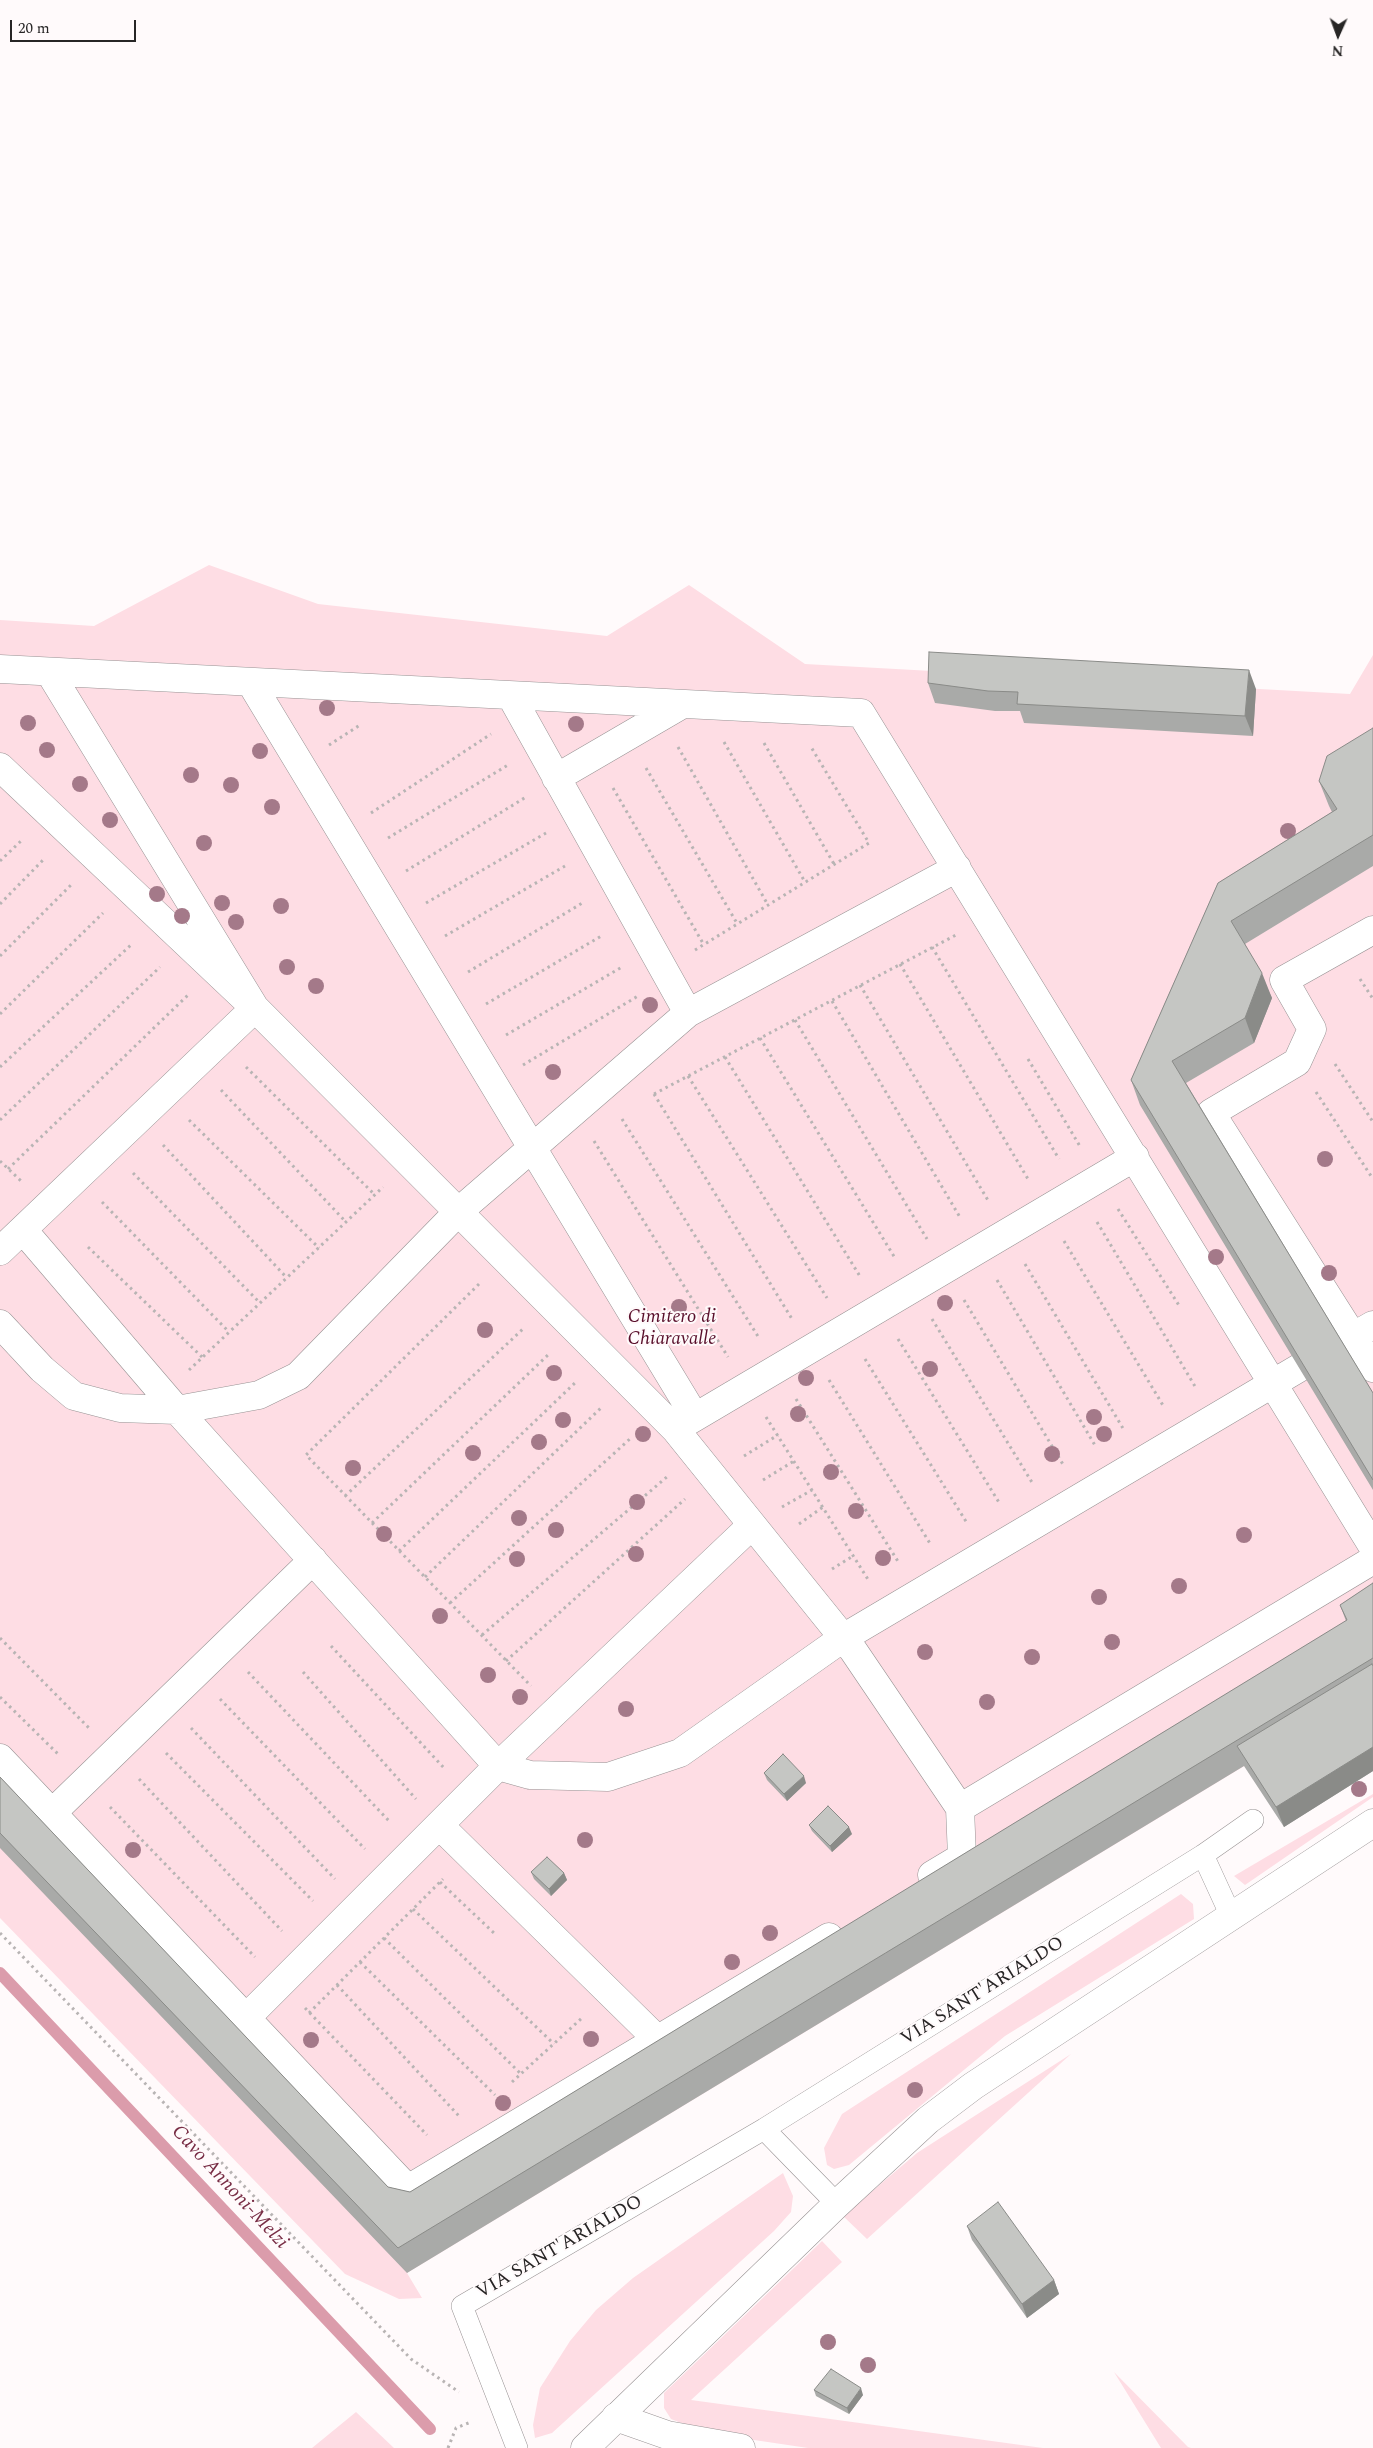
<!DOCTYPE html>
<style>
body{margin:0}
#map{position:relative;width:1373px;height:2448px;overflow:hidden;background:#fffafb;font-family:Spectral,serif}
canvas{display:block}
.north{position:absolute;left:1313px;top:10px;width:50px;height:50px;-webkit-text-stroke:4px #fffafb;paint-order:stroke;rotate:182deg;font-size:14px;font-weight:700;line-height:20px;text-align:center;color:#272525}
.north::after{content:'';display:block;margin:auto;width:18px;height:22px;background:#272525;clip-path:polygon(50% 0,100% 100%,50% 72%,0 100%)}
.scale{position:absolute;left:10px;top:20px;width:126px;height:22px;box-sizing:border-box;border:2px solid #272525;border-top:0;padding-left:6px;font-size:15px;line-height:18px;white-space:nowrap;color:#272525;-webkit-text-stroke:4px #fffafb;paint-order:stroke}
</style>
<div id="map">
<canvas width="1373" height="2448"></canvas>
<div class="north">N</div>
<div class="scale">20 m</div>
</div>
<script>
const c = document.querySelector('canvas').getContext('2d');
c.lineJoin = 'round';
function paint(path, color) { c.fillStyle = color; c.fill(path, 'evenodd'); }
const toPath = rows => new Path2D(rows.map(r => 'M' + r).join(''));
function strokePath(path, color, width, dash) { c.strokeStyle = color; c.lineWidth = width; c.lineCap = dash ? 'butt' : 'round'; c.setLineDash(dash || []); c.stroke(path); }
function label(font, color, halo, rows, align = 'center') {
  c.font = font + ' Spectral,serif'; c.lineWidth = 4; c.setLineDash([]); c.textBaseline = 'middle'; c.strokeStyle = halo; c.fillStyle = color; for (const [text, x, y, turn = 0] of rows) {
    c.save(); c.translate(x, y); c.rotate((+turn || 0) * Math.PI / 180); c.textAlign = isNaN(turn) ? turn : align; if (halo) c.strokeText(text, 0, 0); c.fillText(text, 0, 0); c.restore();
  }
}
const green = toPath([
 [209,565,318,604,607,636,689,585,805,664,1350,694,1373,655,1373,1688,407,2273,422,2298,399,2299,345,2274,0,1918,0,620,94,626],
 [1373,1794,1373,1797,1245,1885,1234,1876],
 [1181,1894,1193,1904,1194,1919,1005,2036,849,2165,834,2169,827,2165,824,2148,842,2114],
 [1071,2054,867,2239,843,2216,917,2153],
 [783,2173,793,2196,791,2212,774,2231,552,2433,535,2438,533,2425,540,2388,570,2341,596,2310,633,2278],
 [822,2241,842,2262,691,2400,1043,2448,808,2448,707,2433,671,2419,664,2408,664,2393],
 [1114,2372,1188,2447,1191,2448,1161,2448],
 [356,2412,394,2448,312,2448]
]);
const stream = toPath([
 [0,1973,430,2429]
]);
const path = toPath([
 [724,742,805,882],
 [764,743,834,864],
 [329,745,360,725],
 [678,747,768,905],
 [646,768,738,925],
 [613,788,704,945],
 [371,813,491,734],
 [388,838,508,765],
 [0,861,23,839],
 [406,871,526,797],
 [426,903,546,833],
 [0,904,45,858],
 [445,936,565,866],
 [932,947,1059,1159],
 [695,950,869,843,811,747],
 [0,956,72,884],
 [900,964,1028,1179],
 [468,972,584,902],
 [1360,979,1373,999],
 [860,985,989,1202],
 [832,1001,961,1219],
 [486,1004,603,935],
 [0,1014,103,913],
 [795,1020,927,1239],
 [506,1035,622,967],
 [760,1038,895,1258],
 [725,1057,861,1278],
 [1028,1059,1081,1148],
 [1335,1064,1373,1122],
 [523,1065,638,996],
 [0,1067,133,943],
 [246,1067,375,1195],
 [688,1076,827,1298],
 [221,1090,346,1222],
 [1316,1092,1373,1179],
 [654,1094,792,1319],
 [654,1094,956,935],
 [622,1119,759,1338],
 [0,1120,160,967],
 [189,1120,319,1248],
 [594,1141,728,1357],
 [163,1145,287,1278],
 [0,1161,21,1181],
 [8,1169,189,994],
 [133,1173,260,1303],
 [102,1202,229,1332],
 [1118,1209,1180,1307],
 [1097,1222,1196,1388],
 [1064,1241,1164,1407],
 [88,1247,202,1357],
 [1025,1264,1124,1430],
 [997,1280,1096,1447],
 [479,1284,306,1455,531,1686],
 [964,1300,1064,1466],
 [932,1319,1033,1484],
 [898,1339,1000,1504],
 [865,1359,967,1523],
 [189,1370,383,1187],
 [829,1380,931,1545],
 [796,1399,899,1563],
 [766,1417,869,1581],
 [744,1456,778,1435],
 [763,1480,794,1461],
 [345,1496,524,1328],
 [782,1507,812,1490],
 [372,1523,549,1354],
 [799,1524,823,1507],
 [399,1551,577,1381],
 [832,1569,853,1556],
 [425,1577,602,1407],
 [450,1603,632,1437],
 [482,1635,668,1476],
 [0,1638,89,1728],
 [331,1646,445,1769],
 [506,1661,685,1499],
 [248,1672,390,1822],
 [303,1672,416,1799],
 [0,1697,60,1756],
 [220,1699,365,1849],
 [191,1728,335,1879],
 [166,1753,313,1901],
 [139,1779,282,1931],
 [110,1807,255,1957],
 [440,1882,494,1933],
 [413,1909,554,2044],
 [0,1933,411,2359,459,2392],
 [384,1938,521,2074],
 [360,1962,495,2095],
 [337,1985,459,2116],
 [305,2008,427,2135],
 [309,2013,443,1879],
 [512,2082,583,2017],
 [448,2448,456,2428,471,2422]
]);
const lane = toPath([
 [1203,1855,1231,1916],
 [764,2129,837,2204],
 [517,2448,462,2306,764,2129,1203,1855,1253,1820]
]);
const street = toPath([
 [0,669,861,713,1373,1547],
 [50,673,255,1008,675,1429,1135,1157],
 [251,683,695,1417],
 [511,696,688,1013],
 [0,767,255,1008,0,1251],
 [556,778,683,704],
 [1373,930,1284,980,1312,1029,1297,1062,1211,1113,1373,1368],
 [23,1230,177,1410,498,1766,530,1775,608,1777,680,1753,843,1638,1299,1368],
 [0,1324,42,1369,74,1396,120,1408,177,1410,259,1395,298,1376,458,1212,688,1013,957,868],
 [1338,1345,1373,1325],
 [675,1429,853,1650,960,1808],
 [0,1758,408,2189,829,1937],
 [52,1813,313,1560],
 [439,1825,658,2040],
 [932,1875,962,1857,960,1808,1373,1560],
 [246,2018,498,1766,752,1525],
 [616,2417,667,2435,741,2448]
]);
const secondary = toPath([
 [585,2448,837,2204,928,2120,973,2086,1373,1823]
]);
const trees = [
 [327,708],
 [28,723],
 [576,724],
 [47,750],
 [260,751],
 [191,775],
 [80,784],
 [231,785],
 [272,807],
 [110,820],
 [1288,831],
 [204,843],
 [157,894],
 [222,903],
 [281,906],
 [182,916],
 [236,922],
 [287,967],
 [316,986],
 [650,1005],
 [553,1072],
 [1325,1159],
 [1216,1257],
 [1329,1273],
 [945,1303],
 [679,1307],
 [485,1330],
 [930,1369],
 [554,1373],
 [806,1378],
 [798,1414],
 [1094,1417],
 [563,1420],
 [643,1434],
 [1104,1434],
 [539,1442],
 [473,1453],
 [1052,1454],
 [353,1468],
 [831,1472],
 [637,1502],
 [856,1511],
 [519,1518],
 [556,1530],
 [384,1534],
 [1244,1535],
 [636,1554],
 [883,1558],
 [517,1559],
 [1179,1586],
 [1099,1597],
 [440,1616],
 [1112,1642],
 [925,1652],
 [1032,1657],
 [488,1675],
 [520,1697],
 [987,1702],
 [626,1709],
 [1359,1789],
 [585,1840],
 [133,1850],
 [770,1933],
 [732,1962],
 [591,2039],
 [311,2040],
 [915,2090],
 [503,2103],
 [828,2342],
 [868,2365]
];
const wall = toPath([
 [928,683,1256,689,1253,736,1024,723,1020,711,995,711,935,703],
 [1373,728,1373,866,1245,944,1272,998,1254,1043,1186,1083,1373,1393,1373,1490,1140,1105,1131,1080,1218,883,1332,812,1329,806,1319,781],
 [1373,1583,1373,1771,1284,1827,1244,1766,407,2273,0,1848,0,1777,388,2187,410,2192,1346,1621,1340,1605],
 [764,1773,806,1783,787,1801,767,1780],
 [809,1825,852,1834,832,1852,812,1831],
 [531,1872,564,1873,567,1880,551,1896,534,1879],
 [967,2226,1054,2280,1059,2294,1027,2318,972,2240],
 [814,2390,863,2395,849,2414,816,2396]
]);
const shadedWall = toPath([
 [1249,670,1256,689,1253,736,1245,716],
 [1262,973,1272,998,1254,1043,1245,1018],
 [1373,1747,1373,1771,1284,1827,1276,1807],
 [804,1776,806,1783,787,1801,784,1794],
 [849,1827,852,1834,832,1852,830,1846],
 [564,1873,567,1880,551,1896,549,1889],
 [1054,2280,1059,2294,1027,2318,1022,2304],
 [861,2388,863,2395,849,2414,847,2408]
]);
const building = toPath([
 [929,652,1249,670,1245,716,1017,704,1018,692,988,691,928,683,929,652],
 [1373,728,1373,835,1231,921,1262,973,1245,1018,1172,1061,1373,1393,1373,1480,1131,1080,1218,883,1337,809,1319,781,1327,756,1373,728],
 [1373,1583,1373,1658,398,2248,0,1833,0,1777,388,2187,410,2192,1347,1620,1340,1605,1373,1583],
 [1372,1664,1373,1666,1373,1747,1276,1807,1237,1746,1372,1664],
 [783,1754,804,1776,784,1794,764,1773,783,1754],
 [828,1806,849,1827,830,1846,809,1825,828,1806],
 [547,1857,564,1873,549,1889,531,1872,547,1857],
 [998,2202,1054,2280,1022,2304,967,2226,998,2202],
 [831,2369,861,2388,847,2408,814,2390,831,2369]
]);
const parkNames = [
 ["Cimitero di",672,1318],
 ["Chiaravalle",672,1340]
];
const streetNames = [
 ["VIA SANT'ARIALDO",983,1992,-32],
 ["VIA SANT'ARIALDO",560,2248,-30]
];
const waterNames = [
 ["Cavo Annoni-Melzi",229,2188,47]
];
paint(green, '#fedde4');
strokePath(stream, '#db9cab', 12);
strokePath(lane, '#989394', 22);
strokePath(street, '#989394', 29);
strokePath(secondary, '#989394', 29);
strokePath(path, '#b8b4b4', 3, [2.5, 4]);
strokePath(lane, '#fff', 21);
strokePath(street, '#fff', 28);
strokePath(secondary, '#fff', 28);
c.fillStyle = '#a47989';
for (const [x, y] of trees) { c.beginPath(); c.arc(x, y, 8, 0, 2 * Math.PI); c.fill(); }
paint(wall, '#a9aaa8');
paint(shadedWall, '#8a8b88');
paint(building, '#c5c6c3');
strokePath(building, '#8a8b88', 1);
label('italic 19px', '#590f2b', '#fffafb', parkNames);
label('19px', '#272525', '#fffafb', streetNames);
label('italic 20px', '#782d45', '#fffafb', waterNames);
</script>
